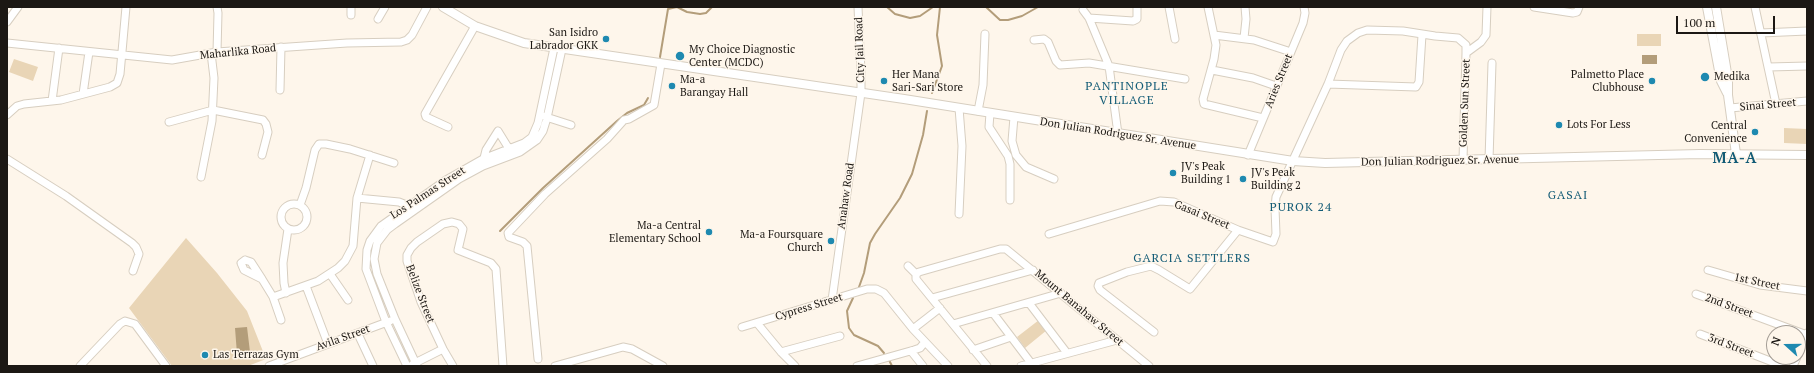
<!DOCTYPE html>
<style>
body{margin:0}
#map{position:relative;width:1814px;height:373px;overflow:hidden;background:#fef6eb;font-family:"PT Serif",serif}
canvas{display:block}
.frame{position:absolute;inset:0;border:8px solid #1c1814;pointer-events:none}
.north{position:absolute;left:1766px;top:325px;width:40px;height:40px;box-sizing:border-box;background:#fef6eb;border:1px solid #a49d95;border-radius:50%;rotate:291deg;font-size:11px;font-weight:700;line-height:16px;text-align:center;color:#1c1814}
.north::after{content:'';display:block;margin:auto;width:14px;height:18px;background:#1e89b0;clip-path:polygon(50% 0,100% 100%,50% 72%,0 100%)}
.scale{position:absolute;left:1676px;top:16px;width:99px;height:18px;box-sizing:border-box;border:2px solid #1c1814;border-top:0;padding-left:5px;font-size:12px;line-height:14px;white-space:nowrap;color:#1c1814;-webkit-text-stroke:3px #fef6eb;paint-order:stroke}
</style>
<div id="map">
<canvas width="1814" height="373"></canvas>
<div class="frame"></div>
<div class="north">N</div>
<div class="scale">100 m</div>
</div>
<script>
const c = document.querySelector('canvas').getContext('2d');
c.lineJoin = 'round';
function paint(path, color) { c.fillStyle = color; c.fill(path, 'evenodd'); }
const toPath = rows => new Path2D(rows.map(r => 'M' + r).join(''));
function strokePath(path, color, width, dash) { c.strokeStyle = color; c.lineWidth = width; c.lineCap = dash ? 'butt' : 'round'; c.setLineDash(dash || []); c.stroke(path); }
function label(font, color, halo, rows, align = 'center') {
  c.font = font + ' "PT Serif",serif'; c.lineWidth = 3; c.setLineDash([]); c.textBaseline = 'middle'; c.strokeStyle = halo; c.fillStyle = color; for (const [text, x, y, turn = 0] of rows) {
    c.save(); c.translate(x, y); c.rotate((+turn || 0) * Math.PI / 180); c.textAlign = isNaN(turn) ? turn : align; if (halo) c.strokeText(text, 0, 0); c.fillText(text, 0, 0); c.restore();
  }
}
const green = toPath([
 [1637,34,1661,34,1661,46,1637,46],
 [14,59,38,67,33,81,9,72],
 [1784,128,1807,129,1807,144,1784,143],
 [186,238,217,273,247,311,266,359,248,366,172,366,129,308],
 [1039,320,1047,330,1025,348,1017,337]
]);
const water = toPath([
 [1642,55,1657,55,1657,64,1642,64],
 [247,327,250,352,237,354,235,328]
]);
const stream = toPath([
 [887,7,895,14,910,18,920,16,933,7],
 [986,7,1000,20,1008,20,1022,16,1038,7],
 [660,57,668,9,677,7,687,12,700,14,706,13,712,7],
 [932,93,942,66,937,35,940,7],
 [500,231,543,188,617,121,627,113,644,105,648,98],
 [859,287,864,273,870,243,875,234,900,198,912,174,923,135,927,111],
 [853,298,847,311,849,328,854,335,878,346,884,353],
 [889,360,892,366]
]);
const minor = toPath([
 [1169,7,1175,39],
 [1208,7,1216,45,1214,59,1203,99,1204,104,1263,118],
 [1534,7,1573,13,1577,12,1579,7],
 [1755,7,1776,104],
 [1083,10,1089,18,1109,66,1118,134],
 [351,15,351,7],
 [1089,18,1133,21,1137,19,1137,7],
 [378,19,385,7],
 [7,22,18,7],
 [1761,33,1807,31],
 [1214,35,1254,40,1291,52],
 [1244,38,1246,19,1245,7],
 [1034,40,1044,39,1048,42,1056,61,1060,65,1089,63,1185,79],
 [7,43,172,60,217,52,347,43,401,42,407,40,412,35,427,7],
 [217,52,218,13,217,7],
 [1769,67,1807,66],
 [1212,70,1253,78,1276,86],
 [1328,84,1416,87,1419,82,1422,35],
 [280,90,281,47],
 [83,94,89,52],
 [52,101,59,48],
 [1730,108,1807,101],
 [978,111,983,85,985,34],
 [990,113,989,127,1008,156,1010,164,1010,200],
 [7,115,17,106,24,104,61,100,110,87,117,83,120,74,126,7],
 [543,116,571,125],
 [1014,117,1012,141,1016,155,1026,167,1054,179],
 [169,122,213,110,263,120,266,124,268,132,262,155],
 [448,127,426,117,425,114,475,26],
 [1248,155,1303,23,1305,13,1304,7],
 [7,159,66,196,132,243,136,247,139,254,133,271],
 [1463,160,1466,53,1481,42,1486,35,1487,7],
 [1489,160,1492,63],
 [483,162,486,150,498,131,511,152],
 [201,177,212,121,214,78,211,53],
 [357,198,399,202,404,204,408,208],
 '281 217a13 13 0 1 1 26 0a13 13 0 1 1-26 0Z',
 [300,205,306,188,315,150,319,144,326,144,350,149,394,163],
 [959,214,962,146,959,108],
 [1049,234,1160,201,1174,202,1238,230,1273,242,1276,234,1275,208,1276,197,1328,84,1341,50,1347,41,1358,33,1367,30,1403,31,1435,36,1458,38,1466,45,1466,53],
 [245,260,251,262,262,279,244,270,241,263,245,260],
 [908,266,916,274],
 [1708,270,1760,285,1807,291],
 [330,274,348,300],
 [916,274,919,272,1000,249,1006,249,1149,366],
 [916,274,916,279,987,366],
 [262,279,273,297,281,320],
 [306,286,328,344],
 [286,293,284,283,283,263,288,229],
 [1696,294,1807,335],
 [273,297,318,281,338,268,345,261,353,246,357,198,370,155],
 [932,298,1033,270],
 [832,300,861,93,861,72,858,7],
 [1029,303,1067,353],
 [993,313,1031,363],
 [757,323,781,352,795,366],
 [953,324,1061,293],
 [742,327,867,289,876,289,884,293,913,329,948,366],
 [913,329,940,308],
 [1154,332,1100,290,1098,286,1099,283,1127,272,1151,266,1159,270,1190,289,1238,230],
 [358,334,373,366],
 [1700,334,1783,366],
 [973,350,1011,337],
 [911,351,923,366],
 [781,352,840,336],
 [1798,355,1807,333],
 [538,359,527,246,523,242,509,237,508,233,545,194,607,139,624,120,629,119,654,105,661,64],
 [413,364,443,349],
 [80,366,120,324,125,321,135,324,166,366],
 [269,366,390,321],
 [407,366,386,322,366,269,367,250,370,241,381,226,446,180,483,159,524,143,532,137,538,123,554,48],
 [417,366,395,319,377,274,374,259,377,243,387,230,395,224,459,179,483,166,520,152,537,140,543,131,547,118,562,49],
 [453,366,443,349,421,302,407,261,407,255,411,248,417,242,443,224,452,222,459,224,463,229,458,250,491,263,496,269,503,366],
 [555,366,623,347,632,349,663,366],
 [857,366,914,350,920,348,925,342],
 [1021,366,1117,340],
 [1793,366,1797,357]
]);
const major = toPath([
 [443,7,475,26,524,43,904,99,1293,161,1325,163,1700,154,1807,155],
 [1707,7,1721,81,1727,93],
 [1716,7,1728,79,1728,95,1736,154]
]);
const markers = [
 [606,39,4,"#1e89b0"],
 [680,56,5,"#1e89b0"],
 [1705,77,5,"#1e89b0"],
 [884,81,4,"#1e89b0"],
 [1652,81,4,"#1e89b0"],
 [672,86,4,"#1e89b0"],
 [1559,125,4,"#1e89b0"],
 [1755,132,4,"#1e89b0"],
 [1173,173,4,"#1e89b0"],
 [1243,179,4,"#1e89b0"],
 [709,232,4,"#1e89b0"],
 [831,241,4,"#1e89b0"],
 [205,355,4,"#1e89b0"]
];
const poiNames = [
 ["San Isidro",598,33,"right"],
 ["Labrador GKK",598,46,"right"],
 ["My Choice Diagnostic",689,50],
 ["Center (MCDC)",689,63],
 ["Her Mana",892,75],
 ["Sari-Sari Store",892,88],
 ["Palmetto Place",1644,75,"right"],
 ["Clubhouse",1644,88,"right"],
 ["Medika",1714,77],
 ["Ma-a",680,80],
 ["Barangay Hall",680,93],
 ["Lots For Less",1567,125],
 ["Central",1747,126,"right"],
 ["Convenience",1747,139,"right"],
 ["JV's Peak",1181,167],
 ["Building 1",1181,180],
 ["JV's Peak",1251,173],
 ["Building 2",1251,186],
 ["Ma-a Central",701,226,"right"],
 ["Elementary School",701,239,"right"],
 ["Ma-a Foursquare",823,235,"right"],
 ["Church",823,248,"right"],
 ["Las Terrazas Gym",213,355]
];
const streetNames = [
 ["City Jail Road",860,50,-92],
 ["Maharlika Road",238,52,-6],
 ["Aries Street",1279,81,-68],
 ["Golden Sun Street",1465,103,-88],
 ["Sinai Street",1768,105,-5],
 ["Don Julian Rodriguez Sr. Avenue",1118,134,9],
 ["Don Julian Rodriguez Sr. Avenue",1440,161,-1],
 ["Los Palmas Street",428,193,-33],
 ["Anahaw Road",846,196,-82],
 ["Gasai Street",1202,215,22],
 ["1st Street",1757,282,12],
 ["Belize Street",420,294,69],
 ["2nd Street",1729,306,20],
 ["Cypress Street",809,307,-17],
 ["Mount Banahaw Street",1079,308,40],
 ["Avila Street",343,338,-20],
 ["3rd Street",1731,346,21]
];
const neighbourhoodNames = [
 ["PANTINOPLE",1127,87],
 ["VILLAGE",1127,101],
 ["GASAI",1568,196],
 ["PUROK 24",1301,208],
 ["GARCIA SETTLERS",1192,259]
];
const districtNames = [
 ["MA-A",1735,159]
];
paint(green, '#e9d5b6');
paint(water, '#b39d7a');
strokePath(stream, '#b39d7a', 2);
strokePath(minor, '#d7cec0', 9);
strokePath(major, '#d7cec0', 10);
strokePath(minor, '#fff', 7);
strokePath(major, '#fff', 8);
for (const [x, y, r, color] of markers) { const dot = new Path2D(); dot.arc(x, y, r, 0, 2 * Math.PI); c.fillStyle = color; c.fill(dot); strokePath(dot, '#fef6eb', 1.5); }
label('11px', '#1c1814', '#fef6eb', poiNames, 'left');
label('11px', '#1c1814', '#fef6eb', streetNames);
c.letterSpacing = '1px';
label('12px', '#125b76', '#fef6eb', neighbourhoodNames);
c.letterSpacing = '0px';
c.letterSpacing = '1px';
label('bold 15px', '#125b76', '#fef6eb', districtNames);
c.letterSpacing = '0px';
</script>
